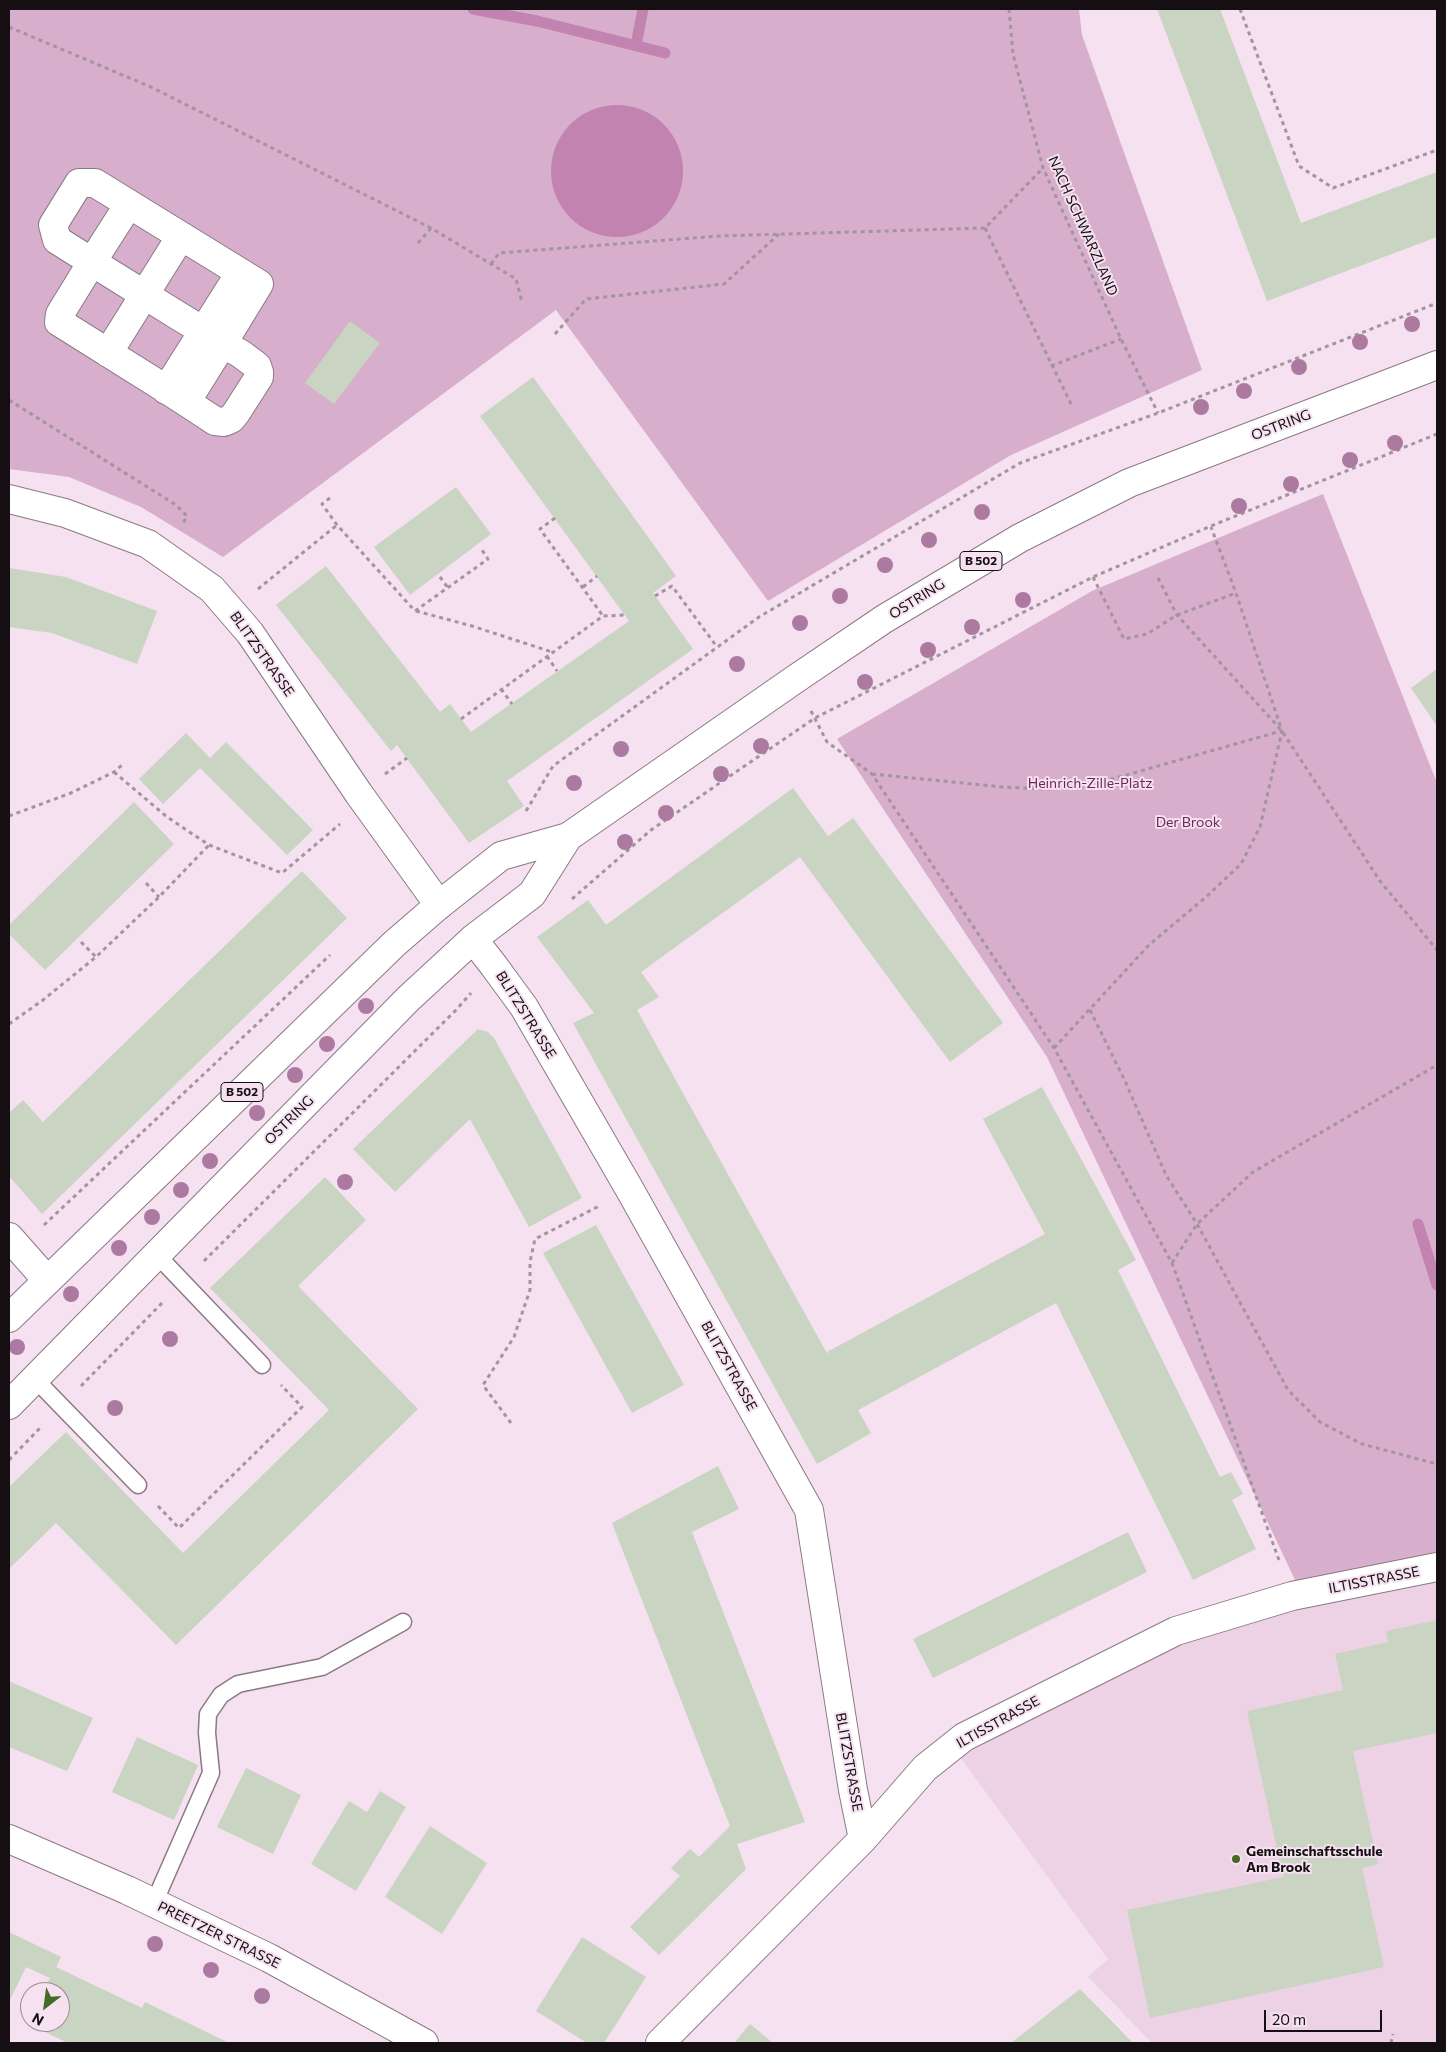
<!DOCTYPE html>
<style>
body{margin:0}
#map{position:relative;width:1446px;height:2052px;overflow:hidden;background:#f5e1ef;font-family:Commissioner,sans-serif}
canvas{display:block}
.frame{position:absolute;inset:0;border:10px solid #150f13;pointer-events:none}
.north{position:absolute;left:20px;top:1982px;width:50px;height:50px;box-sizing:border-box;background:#f5e1ef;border:1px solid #9b8d97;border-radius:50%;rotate:210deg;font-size:14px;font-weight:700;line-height:20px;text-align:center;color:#150f13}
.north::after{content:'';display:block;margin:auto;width:18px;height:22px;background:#456a24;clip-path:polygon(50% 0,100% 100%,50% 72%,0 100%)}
.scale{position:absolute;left:1264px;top:2010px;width:118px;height:22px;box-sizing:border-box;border:2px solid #150f13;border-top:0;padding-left:6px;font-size:15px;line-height:18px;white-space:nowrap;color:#150f13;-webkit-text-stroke:4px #f5e1ef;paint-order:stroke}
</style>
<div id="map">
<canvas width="1446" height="2052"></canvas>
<div class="frame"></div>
<div class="north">N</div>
<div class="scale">20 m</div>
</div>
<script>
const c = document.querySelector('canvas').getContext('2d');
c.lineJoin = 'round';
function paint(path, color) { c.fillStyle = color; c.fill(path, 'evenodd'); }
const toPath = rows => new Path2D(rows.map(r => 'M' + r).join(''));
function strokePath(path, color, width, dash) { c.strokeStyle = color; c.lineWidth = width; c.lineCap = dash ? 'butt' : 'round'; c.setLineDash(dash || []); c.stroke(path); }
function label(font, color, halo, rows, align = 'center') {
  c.font = font + ' Commissioner,sans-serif'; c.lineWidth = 4; c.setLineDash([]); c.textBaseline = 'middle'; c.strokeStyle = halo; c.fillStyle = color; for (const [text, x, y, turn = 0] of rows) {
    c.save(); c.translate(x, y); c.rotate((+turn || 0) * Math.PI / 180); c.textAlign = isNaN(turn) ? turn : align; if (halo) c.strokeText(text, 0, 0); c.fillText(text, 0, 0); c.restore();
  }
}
const built = toPath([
 [1437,1555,1437,2043,1152,2043,1088,1977,1108,1959,960,1757,1127,1667,1198,1615]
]);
const green = toPath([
 [9,9,1079,9,1082,35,1202,370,1011,455,768,601,556,310,223,557,141,507,69,477,9,469],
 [1323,494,1437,783,1437,1555,1296,1582,1047,1057,837,739,1092,591]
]);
const water = toPath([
 '551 171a66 66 0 1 1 132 0a66 66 0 1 1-132 0Z'
]);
const stream = toPath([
 [473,9,537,21,665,53],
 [636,45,643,9],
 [1418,1224,1437,1285]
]);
const building = toPath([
 [1157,9,1220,9,1301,223,1437,172,1437,237,1267,301],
 [350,321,380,343,334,404,305,383],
 [533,377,676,576,653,593,693,649,507,781,524,806,469,843,397,745,391,751,276,605,326,566,440,712,450,704,471,732,629,621,480,416],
 [456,487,491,534,410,595,374,547],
 [9,568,66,577,157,611,137,664,52,633,9,627],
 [1437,669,1437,726,1411,688],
 [186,733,210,758,226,742,313,830,287,855,200,768,163,804,139,779],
 [793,788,828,836,853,818,1003,1023,950,1062,800,857,641,972,659,997,637,1010,829,1357,827,1352,1045,1234,983,1119,1042,1087,1136,1260,1118,1270,1220,1477,1231,1472,1243,1494,1232,1500,1256,1549,1193,1580,1056,1303,858,1410,871,1433,817,1464,573,1023,594,1013,537,937,588,900,606,925],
 [134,802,174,844,45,970,9,934,9,925],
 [302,871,347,918,42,1214,9,1176,9,1113,23,1100,43,1122],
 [478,1029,488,1032,494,1038,582,1198,529,1227,470,1119,395,1192,353,1149],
 [325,1177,366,1220,298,1286,418,1409,176,1645,56,1523,9,1569,9,1487,66,1432,183,1553,329,1410,210,1288],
 [596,1225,684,1385,632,1413,543,1253],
 [718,1466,739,1509,692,1532,805,1822,737,1844,746,1869,659,1955,630,1927,680,1876,671,1868,690,1849,699,1857,730,1826,612,1523],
 [1128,1532,1147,1572,933,1678,913,1639],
 [1437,1620,1437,1733,1353,1751,1378,1864,1362,1868,1384,1967,1150,2018,1127,1910,1283,1877,1247,1711,1343,1690,1335,1654,1388,1642,1386,1631],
 [9,1681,93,1718,67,1771,9,1747],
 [137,1737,198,1765,174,1820,112,1792],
 [246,1768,301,1795,273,1854,217,1827],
 [380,1791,406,1807,356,1891,311,1864,349,1801,367,1812],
 [430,1826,487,1863,442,1934,385,1897],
 [9,1932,61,1957,56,1967,142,2008,145,2002,229,2043,68,2043,28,2024,29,2022,60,2022,60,1992,43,1992,50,1978,26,1967,9,2002],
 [582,1937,646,1977,604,2043,587,2043,536,2011],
 [1080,1989,1133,2043,1011,2043],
 [750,2024,773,2043,734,2043]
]);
const path = toPath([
 [1009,9,1013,54,1043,168,1121,339,1158,413],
 [1240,9,1299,166,1333,188,1437,150],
 [9,27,151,87,431,228,516,279,522,302],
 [985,228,1072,406],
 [418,243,431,228],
 [491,264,499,253,719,236,985,228,1043,168],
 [555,334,586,299,724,284,779,234],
 [1051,366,1121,339],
 [9,400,176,505,187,516,182,525],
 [330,498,322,504,337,525,415,611,488,559,480,547],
 [555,518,540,529,603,616],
 [440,577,448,588],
 [1093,577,1124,639,1147,634,1177,615,1236,593],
 [1158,578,1177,615,1282,731,1380,881,1437,950],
 [583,587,597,576],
 [258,589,337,525],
 [655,596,672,586,717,647],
 [416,611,472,626,552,652],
 [547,656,557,671],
 [501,689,512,704],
 [811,711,827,742,872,774,1054,1048,1172,1263,1280,1563],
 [461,719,603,616,626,615],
 [114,772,167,817,209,845,282,873,340,824],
 [385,774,407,758],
 [872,774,1003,787,1045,789,1084,787,1281,731],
 [526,811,553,766,759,617,1020,463,1158,413,1437,303],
 [9,816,71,793,114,772,122,765],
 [146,883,159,897],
 [572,899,651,830,815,718,1093,577,1211,526,1437,434],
 [81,942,96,957],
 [1090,1010,1125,1081,1166,1175,1197,1224,1288,1390,1320,1422,1362,1444,1437,1464],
 [9,1024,43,1000,96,957,159,897,209,845],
 [1054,1048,1149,945,1206,897,1241,864,1260,827,1282,731,1236,593,1211,527],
 [44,1225,330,955],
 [204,1261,456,1010,471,993],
 [1172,1263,1197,1224,1253,1172,1437,1065],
 [81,1386,162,1303],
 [511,1423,483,1385,514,1337,530,1290,530,1262,535,1239,601,1205],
 [9,1460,42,1426],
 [158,1506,179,1528,302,1407,281,1385],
 [1391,2043,1393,2034]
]);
const service = toPath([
 [157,1255,262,1365],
 [35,1379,138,1485],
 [154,1903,211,1773,207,1733,208,1714,221,1695,238,1684,322,1667,403,1622]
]);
const minor = toPath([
 [129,204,95,183,79,183,53,225,57,240,92,262,177,315,223,343,232,349,241,354,257,366,259,372,259,377,236,413,231,419,224,422,215,421,186,402,158,384,59,322,60,314,92,262,129,204,259,284,223,343,186,402],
 [108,353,181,236],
 [166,390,240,273],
 [9,499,65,513,148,544,212,589,250,633,359,794,439,905],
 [473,939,494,966,524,1007,630,1190,809,1510,853,1790,863,1839],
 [9,1237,47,1280],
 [660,2043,863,1839,925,1768,964,1737,1176,1631,1292,1596,1437,1567]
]);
const secondary = toPath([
 [9,1839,127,1890,269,1958,424,2043]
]);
const primary = toPath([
 [9,1318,394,944,439,905,501,856,568,837,794,680,884,619,1020,538,1129,483,1437,365],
 [9,1405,408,999,473,939,532,894,568,837]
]);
const trees = [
 [1412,324],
 [1360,342],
 [1299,367],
 [1244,391],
 [1201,407],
 [1395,443],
 [1350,460],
 [1291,484],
 [1239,506],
 [982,512],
 [929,540],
 [885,565],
 [840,596],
 [1023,600],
 [800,623],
 [972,627],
 [928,650],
 [737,664],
 [865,682],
 [761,746],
 [621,749],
 [721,774],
 [574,783],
 [666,813],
 [625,842],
 [366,1006],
 [327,1044],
 [295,1075],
 [257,1113],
 [210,1161],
 [345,1182],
 [181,1190],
 [152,1217],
 [119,1248],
 [71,1294],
 [170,1339],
 [17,1347],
 [115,1408],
 [155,1944],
 [211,1970],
 [262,1996]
];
const markers = [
 [1236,1859,5,"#456a24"]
];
const shields = [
 [981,561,42],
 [242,1092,42]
];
const shieldNames = [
 ["B 502",981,561],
 ["B 502",242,1092]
];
const streetNames = [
 ["NACH SCHWARZLAND",1083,226,66],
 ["OSTRING",1281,425,-21],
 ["OSTRING",917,599,-32],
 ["BLITZSTRASSE",262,654,55],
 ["BLITZSTRASSE",526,1015,58],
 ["OSTRING",289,1120,-45],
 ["BLITZSTRASSE",729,1366,61],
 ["ILTISSTRASSE",1374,1580,-11],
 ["ILTISSTRASSE",998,1722,-29],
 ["BLITZSTRASSE",849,1762,80],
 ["PREETZER STRASSE",219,1935,26]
];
const parkNames = [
 ["Heinrich-Zille-Platz",1090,783],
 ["Der Brook",1188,822]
];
const poiNames = [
 ["Gemeinschaftsschule",1246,1851],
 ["Am Brook",1246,1867]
];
paint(built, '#ecd2e4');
paint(green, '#d7aecb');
paint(water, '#c283b1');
strokePath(stream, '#c283b1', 11);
paint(building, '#c9d4c2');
strokePath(service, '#8b7985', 19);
strokePath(minor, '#8b7985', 30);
strokePath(secondary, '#8b7985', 30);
strokePath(primary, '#8b7985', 30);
strokePath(path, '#a3949e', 3, [4, 4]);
strokePath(service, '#fff', 16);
strokePath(minor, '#fff', 28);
strokePath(secondary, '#fff', 28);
strokePath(primary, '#fff', 28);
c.fillStyle = '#ac7aa0';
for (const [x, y] of trees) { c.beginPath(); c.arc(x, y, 8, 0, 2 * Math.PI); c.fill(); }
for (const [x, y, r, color] of markers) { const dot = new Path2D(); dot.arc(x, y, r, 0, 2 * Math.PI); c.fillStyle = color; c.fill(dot); strokePath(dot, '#f5e1ef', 2); }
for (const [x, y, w] of shields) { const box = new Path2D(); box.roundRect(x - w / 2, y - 9.5, w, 19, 4); c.fillStyle = '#f5e1ef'; c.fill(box); strokePath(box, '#150f13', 1); }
label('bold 12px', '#150f13', null, shieldNames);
label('14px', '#150f13', '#f5e1ef', streetNames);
label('14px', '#702560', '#f5e1ef', parkNames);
label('bold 14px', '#150f13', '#f5e1ef', poiNames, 'left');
</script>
